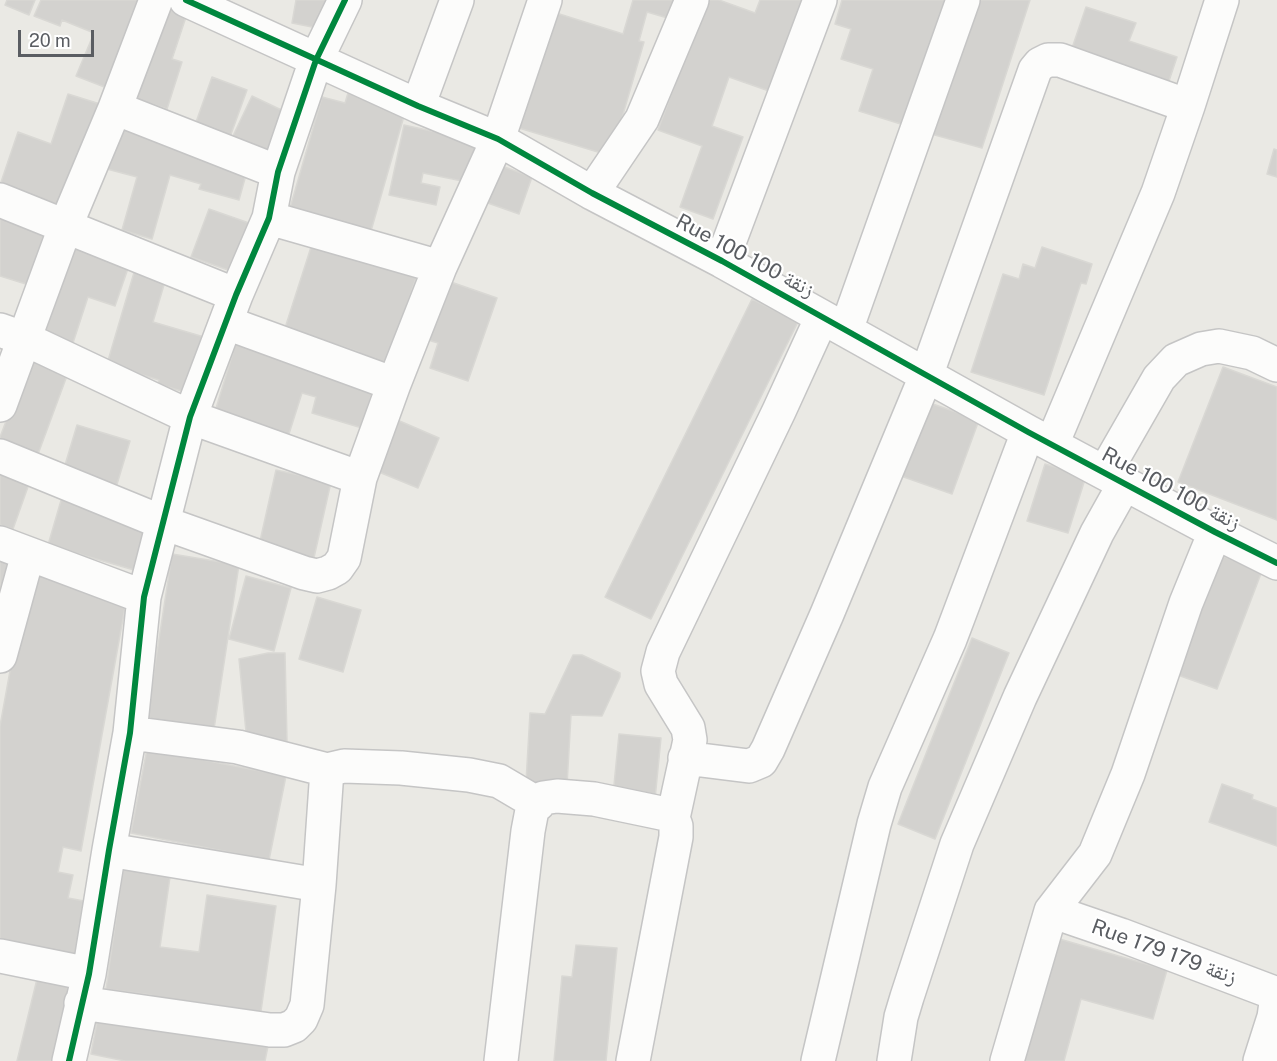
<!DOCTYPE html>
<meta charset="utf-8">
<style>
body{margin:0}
#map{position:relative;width:1277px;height:1061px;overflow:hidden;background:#eae9e4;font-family:"Public Sans",sans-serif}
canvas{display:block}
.scale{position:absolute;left:18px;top:30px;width:76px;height:27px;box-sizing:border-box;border:3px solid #5a5d62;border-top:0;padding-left:8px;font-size:18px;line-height:21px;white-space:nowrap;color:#5a5d62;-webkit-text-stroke:4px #fff;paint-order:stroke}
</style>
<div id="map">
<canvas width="1277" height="1061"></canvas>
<div class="scale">20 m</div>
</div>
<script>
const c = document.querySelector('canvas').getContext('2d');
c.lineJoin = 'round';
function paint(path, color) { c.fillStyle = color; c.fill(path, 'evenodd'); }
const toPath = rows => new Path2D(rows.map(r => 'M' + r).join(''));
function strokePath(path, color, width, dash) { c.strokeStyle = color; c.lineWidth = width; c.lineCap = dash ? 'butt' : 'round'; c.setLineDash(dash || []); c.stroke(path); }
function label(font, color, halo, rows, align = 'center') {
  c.font = font + ' "Public Sans","Noto Naskh Arabic",sans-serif'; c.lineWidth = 4.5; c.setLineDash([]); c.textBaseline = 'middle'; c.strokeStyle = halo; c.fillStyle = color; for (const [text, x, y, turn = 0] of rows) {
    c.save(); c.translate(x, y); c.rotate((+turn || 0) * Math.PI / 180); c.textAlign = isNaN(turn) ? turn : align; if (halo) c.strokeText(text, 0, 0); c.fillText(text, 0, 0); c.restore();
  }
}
const building = toPath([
 [7,0,35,0,29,15,5,5,7,0],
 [41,0,142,0,107,88,76,76,94,33,62,20,60,26,34,16,41,0],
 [296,0,328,0,322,29,292,23,296,0],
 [633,0,677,0,671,19,647,12,639,41,644,42,611,156,519,128,553,12,623,34,633,0],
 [706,0,719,0,755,13,760,0,802,0,769,91,729,77,712,126,743,137,713,219,680,207,702,146,658,130,706,0],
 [842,0,948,0,934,45,930,43,904,125,859,111,873,69,841,59,851,29,835,24,842,0],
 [972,0,1030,0,982,148,924,132,972,0],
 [166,1,189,8,172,59,182,62,167,109,134,98,166,1],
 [1086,7,1136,23,1129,41,1177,57,1167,87,1070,54,1086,7],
 [212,77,247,90,230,137,195,125,212,77],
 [348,93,406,109,371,231,290,208,322,97,345,103,348,93],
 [68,94,100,104,64,208,0,185,18,132,51,144,68,94],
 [252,96,292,115,271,159,231,140,252,96],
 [121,118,249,164,239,200,199,189,201,184,170,175,152,239,122,230,137,177,107,169,121,118],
 [404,125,477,141,467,182,423,173,421,183,440,187,436,205,389,195,404,125],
 [1274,149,1277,150,1277,177,1267,174,1274,149],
 [499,165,532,177,519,214,485,202,499,165],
 [0,208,49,225,29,285,0,276,0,208],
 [209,209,249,223,231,271,191,257,209,209],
 [75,238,132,257,115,306,88,297,71,349,41,340,75,238],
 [312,244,416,278,387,364,358,355,359,352,285,328,312,244],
 [1042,247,1092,264,1086,284,1081,283,1044,395,971,372,1003,274,1019,279,1023,264,1035,268,1042,247],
 [138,259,169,268,153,322,204,337,188,393,158,384,159,380,107,364,138,259],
 [448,281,497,298,468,381,430,368,438,343,428,340,448,281],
 [752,299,798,322,651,619,605,597,752,299],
 [238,336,376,378,362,428,312,413,316,397,302,393,288,437,214,415,238,336],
 [30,358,68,373,34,465,0,453,0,437,30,358],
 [1223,367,1277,387,1277,520,1178,482,1223,367],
 [927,402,979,420,952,494,901,476,927,402],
 [395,419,439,438,418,488,374,470,395,419],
 [77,425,130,441,115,491,62,475,77,425],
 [1045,464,1086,476,1068,533,1027,521,1045,464],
 [276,470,331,482,313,562,258,550,276,470],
 [0,473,29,484,13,529,0,525,0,473],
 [62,497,149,522,134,570,48,545,62,497],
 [0,550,19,556,0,597,0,550],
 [172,554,239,565,214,729,147,718,172,554],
 [1220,555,1262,571,1217,689,1175,674,1220,555],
 [28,572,126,602,81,851,63,847,58,872,73,875,68,898,89,902,78,957,0,944,0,726,28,572],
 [246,576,291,588,274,651,229,639,246,576],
 [317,597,361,610,343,672,299,659,317,597],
 [972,638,1009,653,935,839,898,824,972,638],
 [268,653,285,653,287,741,247,742,239,659,268,653],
 [573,655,582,655,620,673,620,677,602,716,571,715,567,785,526,782,530,713,545,714,573,655],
 [619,734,661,738,655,799,613,795,619,734],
 [147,749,286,776,269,860,131,833,147,749],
 [1222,784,1253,795,1252,799,1277,808,1277,846,1209,822,1222,784],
 [124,863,171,870,160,947,199,952,207,895,276,906,260,1018,150,1002,151,995,106,989,124,863],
 [1056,938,1167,970,1153,1019,1081,999,1064,1061,1021,1061,1056,938],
 [576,945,617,948,606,1061,554,1061,562,976,572,977,576,945],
 [38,975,73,984,55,1061,17,1061,38,975],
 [99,1011,268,1046,265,1061,125,1061,91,1054,99,1011]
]);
const minor = toPath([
 [186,0,418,106,498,139,592,193,722,261,1028,432,1215,532,1277,563],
 [418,106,457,0],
 [115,108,278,172],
 [592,193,642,119,692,0],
 [0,200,236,295],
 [269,218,440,267],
 [722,261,820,0],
 [227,323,394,384],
 [0,330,25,339,190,417,360,478],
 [846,330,963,0],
 [0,405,66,225,115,108,156,0],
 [1052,444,1158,193,1188,106,1222,0],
 [0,456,164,523,304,573,317,576,328,573,337,568,344,558,360,478,394,384,440,267,498,139,545,0],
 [1105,472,1159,378,1176,360,1201,349,1219,346,1252,353,1277,365],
 [0,543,144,597],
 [0,656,28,554],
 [130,733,238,747,327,770],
 [685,758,749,766,761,761,768,749,827,614,926,376,1035,70,1040,64,1048,60,1060,60,1188,106],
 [673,818,690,740,688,728,661,684,658,671,663,652,779,411,822,317],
 [109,850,319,885],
 [1051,911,1121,935,1277,994],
 [0,956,89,974],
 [81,1003,270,1030,284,1030,294,1026,301,1019,307,1005,319,885,327,770,344,766,401,768,469,775,499,781,538,804],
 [69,1061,89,974,109,850,130,733,144,597,190,417,236,295,269,218,278,172,316,60,345,0],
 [501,1061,528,831,532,810,543,798,557,796,594,799,666,814,673,818,676,826,676,837,633,1061],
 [818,1061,874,824,885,787,950,639,1028,432],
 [894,1061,901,1017,907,997,957,844,1020,697,1097,533,1125,483],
 [1007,1061,1051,911,1095,854,1128,774,1186,603,1215,532],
 [1260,1061,1274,1017,1277,996]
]);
const cycleway = toPath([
 [186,0,418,106,498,139,592,193,722,261,1028,432,1215,532,1277,563],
 [69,1061,89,974,109,850,130,733,144,597,190,417,236,295,269,218,278,172,316,60,345,0]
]);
const streetNames = [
 ["Rue 100 زنقة 100",745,256,28],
 ["Rue 100 زنقة 100",1171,489,28],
 ["Rue 179 زنقة 179",1164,952,20]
];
paint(building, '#d3d2cf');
strokePath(building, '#d9d8d4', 1.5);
strokePath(minor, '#c5c5c5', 36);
strokePath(minor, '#fcfcfb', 33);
strokePath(cycleway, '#00873e', 6);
label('21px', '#5a5d62', '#fff', streetNames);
</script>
